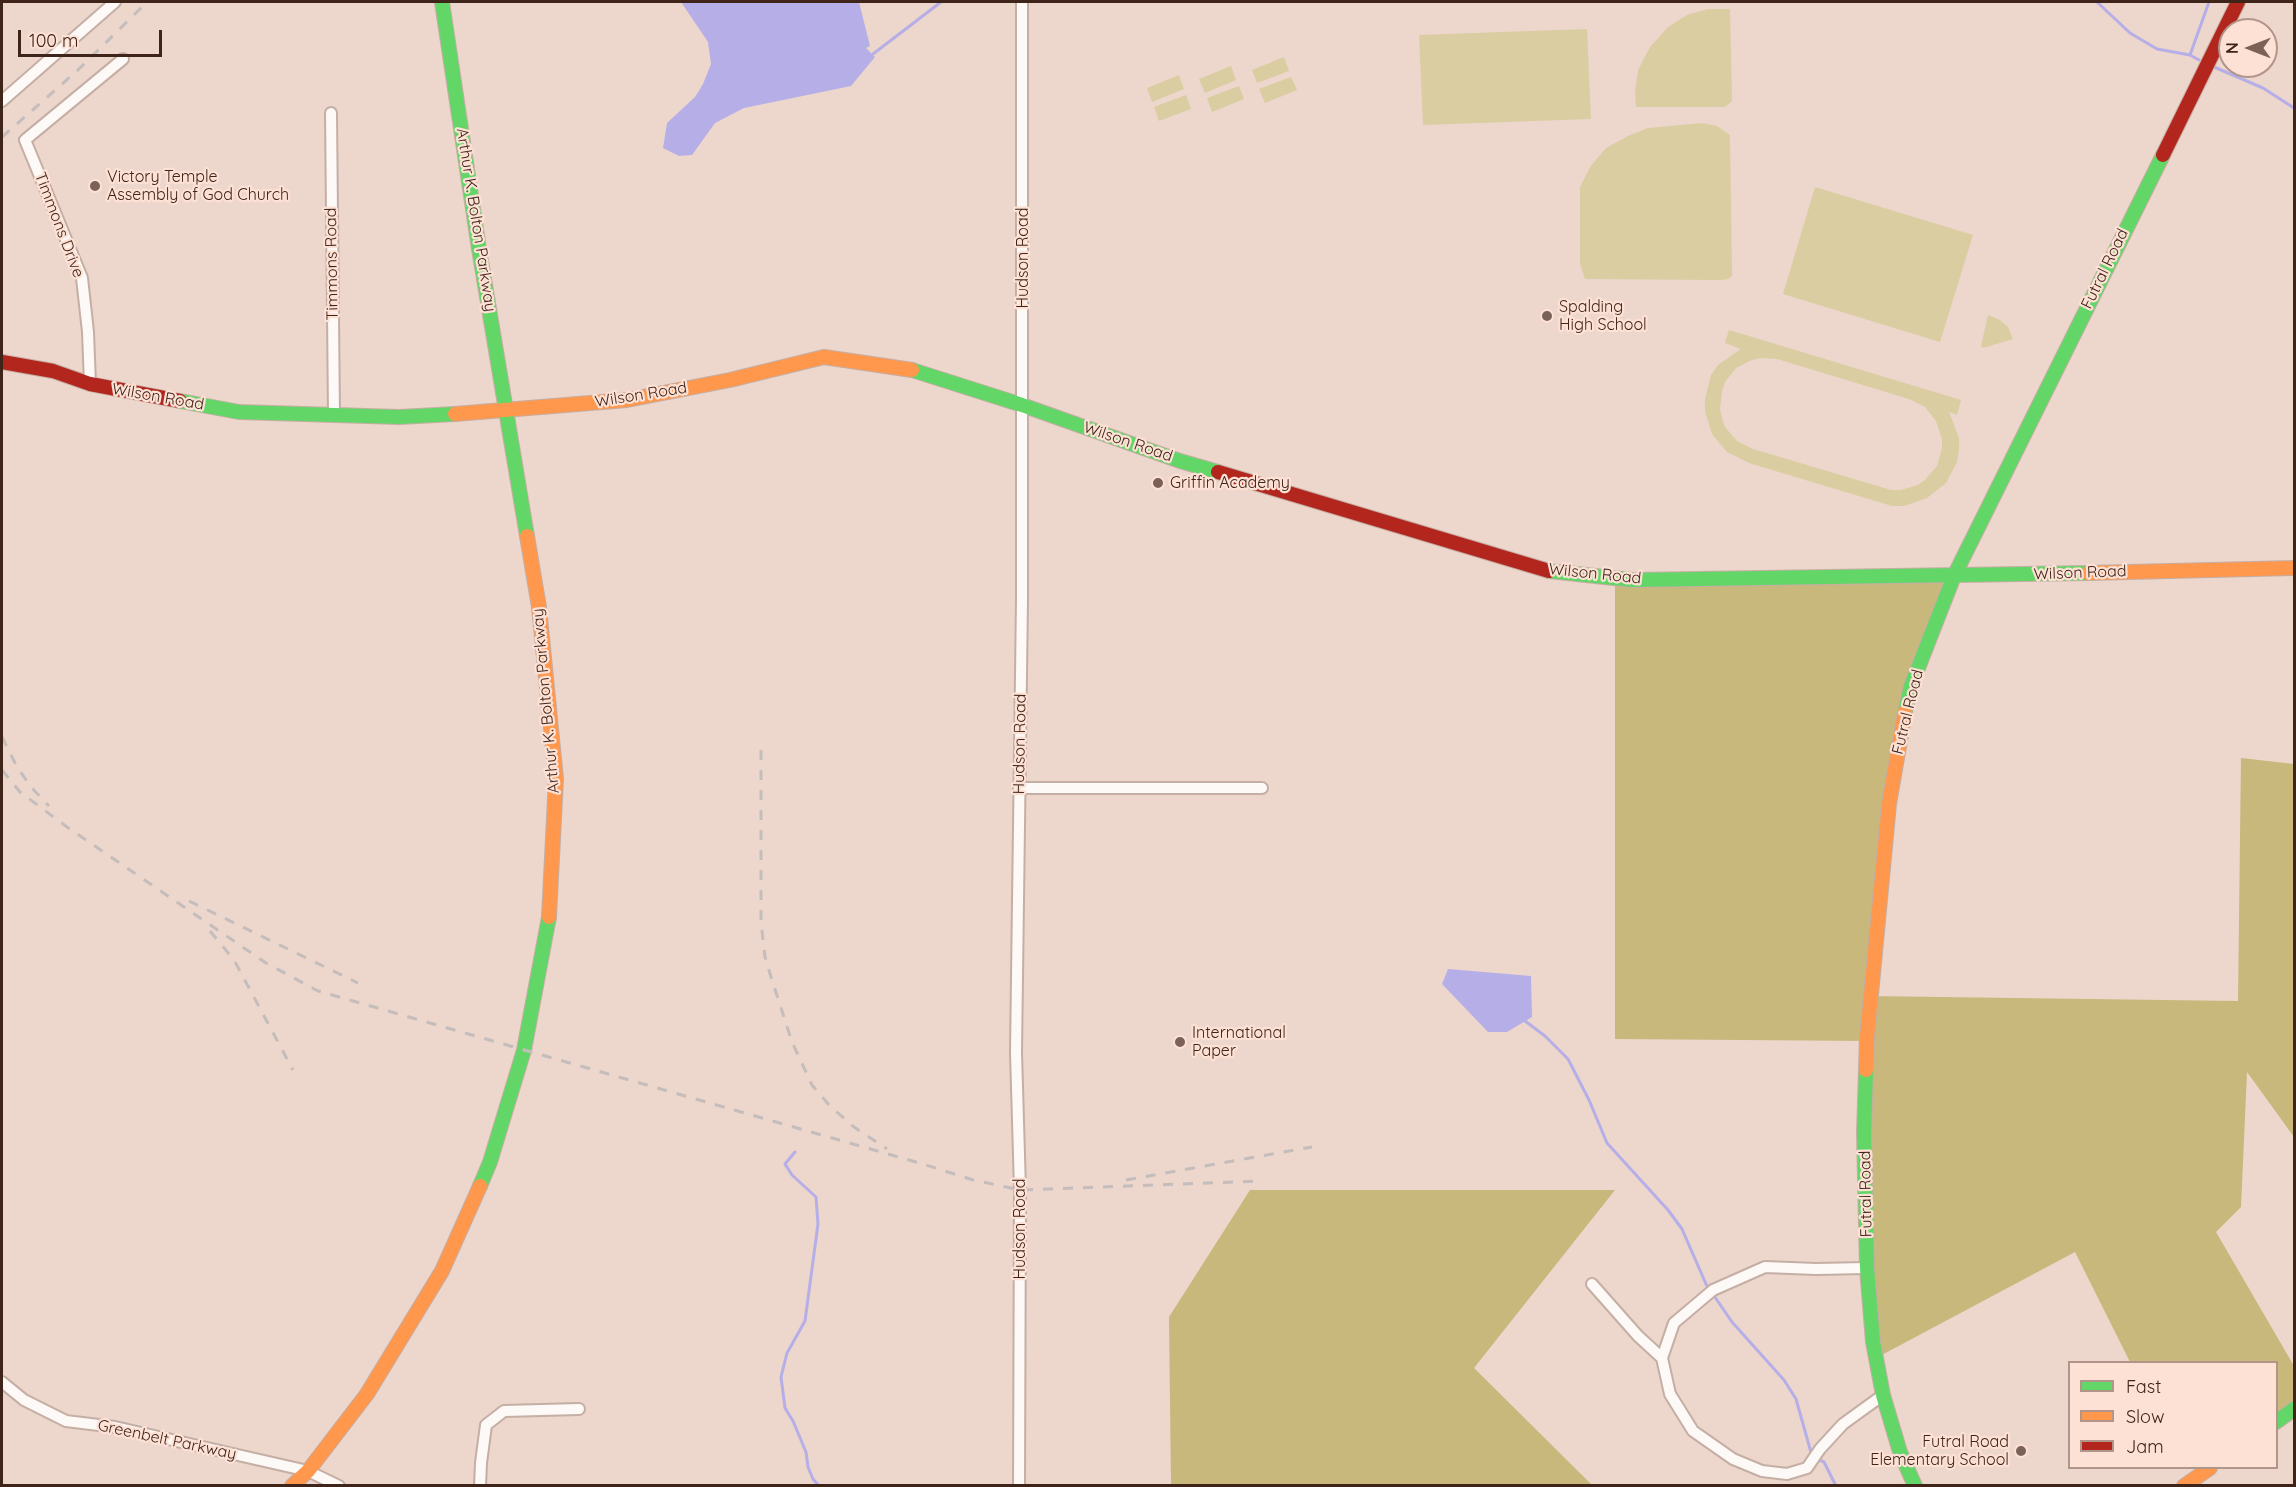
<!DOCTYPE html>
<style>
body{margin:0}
#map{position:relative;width:2296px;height:1487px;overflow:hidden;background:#edd6cc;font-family:Quicksand,sans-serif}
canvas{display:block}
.frame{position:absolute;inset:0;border:3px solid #3e2419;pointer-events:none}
.legend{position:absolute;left:2068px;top:1361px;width:210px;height:108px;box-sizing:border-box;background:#fee1d5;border:2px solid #b1958a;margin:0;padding:8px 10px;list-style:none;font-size:18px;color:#3e2419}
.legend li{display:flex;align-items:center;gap:12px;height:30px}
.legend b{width:30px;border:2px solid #b1958a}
.north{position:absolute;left:2218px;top:18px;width:60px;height:60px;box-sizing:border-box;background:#fee1d5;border:2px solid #b1958a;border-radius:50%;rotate:270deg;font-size:16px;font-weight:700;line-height:24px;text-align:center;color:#3e2419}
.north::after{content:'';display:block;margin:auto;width:21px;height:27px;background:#7b6258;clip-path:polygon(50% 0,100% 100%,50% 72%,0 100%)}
.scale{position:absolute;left:18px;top:30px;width:144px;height:27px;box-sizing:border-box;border:3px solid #3e2419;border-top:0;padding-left:8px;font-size:18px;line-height:21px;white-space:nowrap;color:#3e2419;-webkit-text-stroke:4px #fee1d5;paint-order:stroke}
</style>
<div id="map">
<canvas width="2296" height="1487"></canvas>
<div class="frame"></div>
<ul class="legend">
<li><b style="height:8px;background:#63d668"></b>Fast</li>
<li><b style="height:8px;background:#ff974d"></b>Slow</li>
<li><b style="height:8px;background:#b3261e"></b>Jam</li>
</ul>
<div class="north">N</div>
<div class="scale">100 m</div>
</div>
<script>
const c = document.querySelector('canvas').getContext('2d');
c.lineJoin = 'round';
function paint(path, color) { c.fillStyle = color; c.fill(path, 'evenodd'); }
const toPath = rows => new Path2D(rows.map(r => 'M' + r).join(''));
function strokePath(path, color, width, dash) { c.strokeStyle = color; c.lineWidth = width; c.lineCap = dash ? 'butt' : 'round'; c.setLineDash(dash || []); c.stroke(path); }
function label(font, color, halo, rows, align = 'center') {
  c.font = font + ' Quicksand,sans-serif'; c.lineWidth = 4.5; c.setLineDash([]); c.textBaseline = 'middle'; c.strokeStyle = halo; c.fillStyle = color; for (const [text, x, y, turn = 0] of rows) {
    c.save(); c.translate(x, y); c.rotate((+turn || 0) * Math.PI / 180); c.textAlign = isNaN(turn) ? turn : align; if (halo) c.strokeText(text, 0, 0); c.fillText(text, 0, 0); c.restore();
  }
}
const green = toPath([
 [1708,9,1730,9,1732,101,1725,107,1636,107,1635,92,1638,70,1650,47,1668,27,1687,15],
 [1587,29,1591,119,1423,125,1419,35],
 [1284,57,1289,71,1257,83,1252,70],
 [1231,66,1236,80,1205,93,1199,79],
 [1179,75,1184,89,1152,102,1147,88],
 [1291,77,1297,90,1265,103,1259,89],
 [1239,86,1244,99,1212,112,1207,98],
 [1186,95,1191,109,1159,121,1154,107],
 [1702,123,1717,126,1730,135,1732,276,1728,279,1721,280,1585,279,1580,264,1580,187,1590,167,1606,148,1628,136,1648,128],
 [1815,187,1973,235,1940,342,1783,294],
 [1988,315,2000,320,2008,327,2013,339,1983,348,1981,346],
 [1729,330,1961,400,1957,415,1949,412,1959,438,1959,450,1957,462,1946,483,1927,498,1904,506,1892,506,1749,463,1727,452,1712,434,1705,411,1705,399,1711,375,1718,365,1741,349,1725,343],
 [1761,358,1777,359,1909,399,1925,407,1936,421,1942,439,1942,448,1937,466,1925,480,1918,485,1901,490,1891,490,1753,449,1737,441,1725,427,1722,418,1720,409,1722,391,1725,382,1736,368,1752,360]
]);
const forest = toPath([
 [1615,578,1948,581,1905,696,1866,996,2238,1001,2241,758,2294,764,2294,1137,2247,1072,2241,1207,2216,1232,2294,1366,2294,1408,2277,1421,2276,1362,2130,1362,2075,1252,1878,1357,1872,1340,1869,1041,1615,1039],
 [1250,1190,1615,1190,1474,1368,1592,1485,1171,1485,1169,1317]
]);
const water = toPath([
 [681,2,859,2,870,46,866,48,875,57,851,86,744,108,715,123,692,155,679,156,663,148,667,123,695,97,703,84,711,64,708,42],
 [1448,969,1531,976,1532,1017,1507,1032,1488,1032,1442,984]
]);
const stream = toPath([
 [2097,2,2130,33,2157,49,2190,55,2199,60],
 [873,54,941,2],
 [2190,55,2209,2],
 [2214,67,2263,88,2294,108],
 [1525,1021,1545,1036,1568,1059,1589,1100,1607,1143,1668,1210,1682,1229,1706,1284,1732,1322,1784,1380,1796,1399,1812,1456],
 [795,1152,785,1164,792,1175,816,1197,818,1224,805,1321,787,1353,781,1377,785,1408,793,1421,806,1452,808,1467,813,1479,819,1486],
 [1817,1459,1824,1462,1836,1486]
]);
const street = toPath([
 [2,101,115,2],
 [331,113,334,415],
 [90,384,88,332,82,278,25,140,123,59],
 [1019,788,1262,788],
 [1867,1268,1816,1269,1765,1267,1713,1290,1674,1323,1662,1358,1670,1394,1693,1431,1733,1459,1762,1471,1787,1474,1807,1468,1820,1449,1843,1424,1883,1395],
 [1592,1284,1638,1336,1662,1358],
 [2,1382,24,1400,66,1421,115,1427,308,1471,339,1486],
 [480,1486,481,1463,486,1425,504,1411,579,1409],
 [1019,1486,1020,1190,1016,1052,1022,599,1022,2]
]);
const fast = toPath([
 [442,2,479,249,527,536],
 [912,370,1022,405,1180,461,1218,472],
 [180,401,239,412,399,417,455,414],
 [1549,571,1632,580,2088,573],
 [1905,712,1911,686,1954,576,2163,155],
 [1866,1070,1864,1133,1867,1268,1873,1342,1883,1395,1900,1452,1915,1486],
 [480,1186,490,1162,524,1050,549,917],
 [2276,1422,2294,1409]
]);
const slow = toPath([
 [455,414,627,400,730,380,824,357,912,370],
 [527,536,539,607,556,779,549,917],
 [2088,573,2294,568],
 [1866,1070,1867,1037,1889,804,1905,712],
 [292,1486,308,1471,367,1394,442,1271,480,1186],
 [2184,1486,2210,1468]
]);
const jam = toPath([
 [2163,155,2238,2],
 [2,362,53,371,90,384,180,401],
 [1218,472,1549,571]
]);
const rail = toPath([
 [2,137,78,70,147,2],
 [2,737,17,767,31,787,49,806],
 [761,750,761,922,765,957,771,977,792,1042,812,1085,830,1106,854,1127,887,1149],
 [2,770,20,792,67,827,266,963,318,991,923,1164,973,1180,1020,1190,1260,1181],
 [189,901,358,983],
 [210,931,234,960,293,1070],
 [1126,1180,1312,1147]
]);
const markers = [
 [95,186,6,"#7b6258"],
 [1547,316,6,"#7b6258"],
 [1158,483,6,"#7b6258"],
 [1180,1042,6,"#7b6258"],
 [2021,1451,6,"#7b6258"]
];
const poiNames = [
 ["Victory Temple",107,177],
 ["Assembly of God Church",107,195],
 ["Spalding",1559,307],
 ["High School",1559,325],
 ["Griffin Academy",1170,483],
 ["International",1192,1033],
 ["Paper",1192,1051],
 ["Futral Road",2009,1442,"right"],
 ["Elementary School",2009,1460,"right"]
];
const streetNames = [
 ["Arthur K. Bolton Parkway",476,220,81],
 ["Timmons Drive",59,225,69],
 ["Hudson Road",1023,258,-90],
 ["Timmons Road",332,264,-91],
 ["Futral Road",2105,269,-64],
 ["Wilson Road",641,395,-9],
 ["Wilson Road",158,397,10],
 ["Wilson Road",1128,442,19],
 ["Wilson Road",2080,573,-2],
 ["Wilson Road",1595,574,6],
 ["Arthur K. Bolton Parkway",546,701,-95],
 ["Futral Road",1908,712,-76],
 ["Hudson Road",1020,744,-89],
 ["Futral Road",1866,1194,-91],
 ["Hudson Road",1020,1229,-90],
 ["Greenbelt Parkway",167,1440,12]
];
paint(green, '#dacda1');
paint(forest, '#c8b87c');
paint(water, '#b6afe7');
strokePath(stream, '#b6afe7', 3);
strokePath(street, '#c5aea4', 14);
strokePath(fast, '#c5aea4', 16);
strokePath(slow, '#c5aea4', 16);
strokePath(jam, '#c5aea4', 16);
strokePath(street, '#fcf9f7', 10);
strokePath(fast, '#63d668', 14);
strokePath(slow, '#ff974d', 14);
strokePath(jam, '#b3261e', 14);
strokePath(rail, '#c4bdbb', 3, [10, 10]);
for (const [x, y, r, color] of markers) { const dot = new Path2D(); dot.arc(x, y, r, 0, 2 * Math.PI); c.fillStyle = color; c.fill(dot); strokePath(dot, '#fee1d5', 2); }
label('16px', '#3e2419', '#fee1d5', poiNames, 'left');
label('16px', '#3e2419', '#fee1d5', streetNames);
</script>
